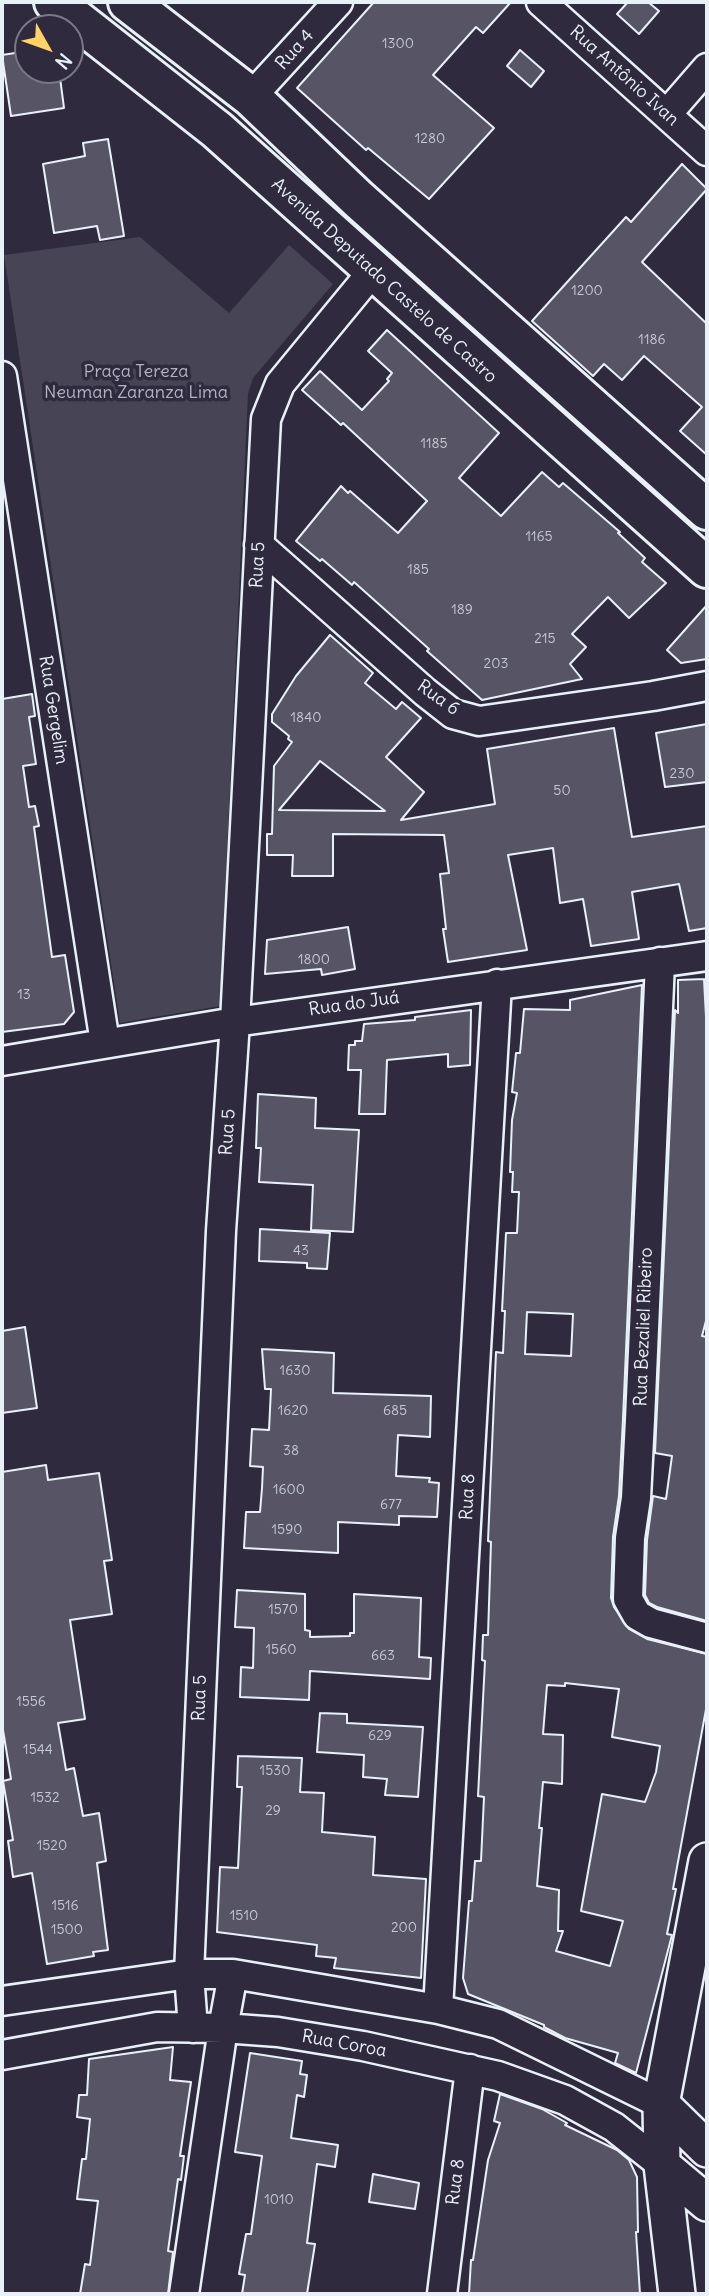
<!DOCTYPE html>
<meta charset="utf-8">
<style>
body{margin:0}
#map{position:relative;width:709px;height:2296px;overflow:hidden;background:#2f2a3d;font-family:Delius,sans-serif}
canvas{display:block}
.frame{position:absolute;inset:0;border:4px solid #e8f1f8;pointer-events:none}
.north{position:absolute;left:14px;top:14px;width:70px;height:70px;box-sizing:border-box;background:#2f2a3d;border:2px solid #797a88;border-radius:50%;rotate:130deg;font-size:19px;font-weight:700;line-height:28px;text-align:center;color:#e8f1f8}
.north::after{content:'';display:block;margin:auto;width:24px;height:32px;background:#ffd166;clip-path:polygon(50% 0,100% 100%,50% 72%,0 100%)}
</style>
<div id="map">
<canvas width="709" height="2296"></canvas>
<div class="frame"></div>
<div class="north">N</div>
</div>
<script>
const c = document.querySelector('canvas').getContext('2d');
c.lineJoin = 'round';
function paint(path, color) { c.fillStyle = color; c.fill(path, 'evenodd'); }
const toPath = rows => new Path2D(rows.map(r => 'M' + r).join(''));
function strokePath(path, color, width, dash) { c.strokeStyle = color; c.lineWidth = width; c.lineCap = dash ? 'butt' : 'round'; c.setLineDash(dash || []); c.stroke(path); }
function label(font, color, halo, rows, align = 'center') {
  c.font = font + ' Delius,sans-serif'; c.lineWidth = 7; c.setLineDash([]); c.textBaseline = 'middle'; c.strokeStyle = halo; c.fillStyle = color; for (const [text, x, y, turn = 0] of rows) {
    c.save(); c.translate(x, y); c.rotate((+turn || 0) * Math.PI / 180); c.textAlign = isNaN(turn) ? turn : align; if (halo) c.strokeText(text, 0, 0); c.fillText(text, 0, 0); c.restore();
  }
}
const green = toPath([
 [140,237,229,313,289,245,333,284,253,378,248,394,220,1006,120,1023,4,255]
]);
const building = toPath([
 [374,2,511,2,483,33,476,27,433,75,494,128,429,199,368,148,366,150,297,88,374,2],
 [628,2,648,2,659,11,639,34,617,14,628,2],
 [520,50,544,71,531,87,507,66,520,50],
 [28,51,28,70,59,70,64,108,11,116,2,55,28,51],
 [108,139,124,236,100,240,97,226,54,233,43,164,85,156,83,143,108,139],
 [682,164,707,189,642,262,707,324,707,455,680,431,702,407,644,356,622,380,604,364,593,376,532,321,626,217,631,222,682,164],
 [387,330,499,433,459,478,501,516,542,472,559,487,563,483,620,532,618,533,645,558,642,562,666,583,629,618,608,597,572,634,586,647,570,664,582,679,482,700,427,651,429,649,354,582,352,585,322,559,320,561,296,541,341,486,348,493,350,491,398,533,427,501,343,423,341,425,302,390,320,371,362,410,389,381,387,379,392,373,368,351,387,330],
 [707,605,707,659,681,663,667,650,707,605],
 [330,635,373,673,365,683,396,709,402,702,421,718,386,757,424,792,401,820,495,804,487,749,614,728,632,837,707,826,707,928,689,931,679,884,632,892,639,939,591,946,583,899,560,903,553,848,508,855,527,950,448,962,443,929,446,929,440,874,449,873,444,835,333,834,333,876,292,876,293,855,267,855,267,834,272,834,274,766,292,742,288,739,289,736,272,722,272,714,296,676,330,635],
 [320,761,385,811,279,810,320,761],
 [32,694,35,716,29,717,36,764,23,766,29,807,35,806,39,826,34,827,52,957,65,955,74,1012,64,1024,2,1032,2,699,32,694],
 [707,724,707,782,665,787,656,733,707,724],
 [348,927,355,969,322,975,321,969,265,974,267,940,348,927],
 [704,979,707,1036,707,1317,702,1336,707,1337,707,1621,657,1607,649,1603,645,1595,647,1540,653,1496,666,1499,672,1456,655,1453,675,1010,678,1013,678,980,704,979],
 [642,985,623,1419,619,1496,613,1537,611,1598,614,1607,629,1629,647,1639,707,1654,707,1704,673,1889,676,1889,667,1934,672,1935,636,2073,615,2063,618,2053,565,2038,544,2027,544,2025,468,1994,463,1978,469,1901,472,1901,475,1861,481,1861,484,1797,478,1796,485,1661,482,1660,483,1635,488,1635,491,1542,488,1541,496,1352,503,1353,505,1311,502,1311,506,1233,517,1233,519,1192,512,1192,513,1172,510,1172,512,1120,517,1093,512,1092,516,1053,520,1053,524,1009,570,1010,570,1000,642,985],
 [527,1312,573,1314,571,1356,525,1354,527,1312],
 [565,1683,619,1689,612,1737,660,1746,656,1772,645,1802,602,1794,581,1911,623,1921,610,1966,556,1951,563,1931,558,1931,559,1890,537,1886,542,1828,539,1828,543,1782,562,1784,563,1735,543,1734,547,1685,565,1686,565,1683],
 [471,1010,470,1065,448,1067,448,1054,387,1060,385,1114,359,1114,361,1070,348,1070,349,1045,355,1045,355,1041,362,1041,364,1024,415,1020,415,1017,471,1010],
 [258,1094,316,1098,315,1128,359,1130,353,1232,311,1230,313,1185,259,1182,261,1148,256,1148,258,1094],
 [260,1229,330,1233,327,1269,307,1268,307,1263,259,1261,260,1229],
 [25,1327,37,1408,2,1413,2,1331,25,1327],
 [262,1349,334,1353,333,1393,431,1396,430,1437,398,1435,396,1476,430,1478,429,1482,439,1483,437,1517,399,1516,399,1525,338,1522,338,1553,244,1548,246,1512,260,1512,262,1488,263,1467,250,1466,252,1429,269,1430,271,1389,265,1389,262,1349],
 [46,1465,48,1480,99,1473,112,1560,104,1561,112,1614,70,1620,85,1719,58,1723,66,1770,74,1768,83,1816,99,1813,106,1861,97,1863,108,1950,93,1952,94,1956,47,1964,32,1873,13,1877,8,1841,13,1840,3,1781,11,1779,2,1724,2,1472,46,1465],
 [237,1590,305,1594,305,1630,310,1631,310,1637,350,1636,350,1633,354,1633,354,1594,421,1598,419,1657,431,1658,430,1679,310,1671,309,1700,240,1697,241,1667,253,1668,254,1628,235,1627,237,1590],
 [320,1713,347,1714,347,1723,423,1727,418,1797,385,1795,387,1779,363,1777,364,1755,317,1752,320,1713],
 [238,1756,302,1758,300,1792,324,1793,322,1832,375,1837,373,1875,426,1879,421,1978,334,1968,336,1958,316,1956,317,1945,217,1932,220,1867,238,1868,242,1787,237,1787,238,1756],
 [173,2047,170,2080,191,2082,180,2156,184,2156,181,2180,178,2179,168,2251,173,2252,168,2294,80,2294,85,2264,90,2265,98,2201,77,2199,82,2159,86,2159,90,2119,77,2117,79,2095,87,2095,89,2059,173,2047],
 [250,2053,302,2061,300,2074,307,2075,304,2097,297,2095,291,2138,338,2145,335,2167,317,2164,307,2243,315,2244,307,2294,242,2294,245,2275,239,2274,246,2234,251,2234,262,2156,235,2152,250,2053],
 [500,2094,542,2109,567,2123,565,2125,617,2150,629,2160,637,2177,638,2232,636,2232,640,2294,469,2294,471,2260,473,2260,488,2160,500,2123,494,2121,500,2094],
 [373,2174,419,2183,415,2209,369,2202,373,2174]
]);
const minor = toPath([
 [541,2,707,151],
 [251,97,338,2],
 [667,114,707,68],
 [2,376,105,1043],
 [259,545,425,692,453,714,479,721,653,696,707,686],
 [660,962,640,1420,636,1498,630,1538,628,1599,637,1615,651,1623,707,1638],
 [2,1061,235,1022,707,956],
 [2,2001,189,1974,233,1974,438,2009,498,2024,661,2104],
 [438,2009,497,984],
 [193,2028,189,1974,221,1231,235,1022,266,419,280,384,373,271],
 [2,2055,157,2027,223,2028,278,2032,363,2046,498,2076,565,2100,614,2127,662,2165],
 [184,2294,223,2028,233,1974],
 [442,2294,470,2069]
]);
const tertiary = toPath([
 [661,2104,707,2149],
 [662,2165,707,2203],
 [677,2294,662,2165,661,2104,707,1861]
]);
const secondary = toPath([
 [54,2,217,130,707,568],
 [128,2,251,97,358,199,707,510]
]);
const numberNames = [
 ["1300",398,44],
 ["1280",430,139],
 ["1200",587,291],
 ["1186",652,340],
 ["1185",434,444],
 ["1165",539,537],
 ["185",418,570],
 ["189",462,610],
 ["215",545,639],
 ["203",496,664],
 ["1840",306,718],
 ["230",682,774],
 ["50",562,791],
 ["1800",314,960],
 ["13",24,995],
 ["43",301,1251],
 ["1630",295,1371],
 ["1620",293,1411],
 ["685",395,1411],
 ["38",291,1451],
 ["1600",289,1490],
 ["677",391,1505],
 ["1590",287,1530],
 ["1570",283,1610],
 ["1560",281,1650],
 ["663",383,1656],
 ["1556",31,1702],
 ["629",380,1736],
 ["1544",38,1750],
 ["1530",275,1771],
 ["1532",45,1798],
 ["29",273,1811],
 ["1520",52,1846],
 ["1516",65,1906],
 ["1510",244,1916],
 ["200",404,1928],
 ["1500",67,1930],
 ["1010",279,2200]
];
const streetNames = [
 ["Rua 4",295,50,-48],
 ["Rua Antônio Ivan",624,76,42],
 ["Avenida Deputado Castelo de Castro",384,281,42],
 ["Rua 5",258,565,-87],
 ["Rua 6",438,698,35],
 ["Rua Gergelim",53,710,81],
 ["Rua do Juá",354,1004,-8],
 ["Rua 5",228,1132,-86],
 ["Rua Bezaliel Ribeiro",644,1327,-88],
 ["Rua 8",468,1497,-87],
 ["Rua 5",200,1698,-88],
 ["Rua Coroa",344,2044,10],
 ["Rua 8",456,2182,-83]
];
const parkNames = [
 ["Praça Tereza",136,372],
 ["Neuman Zaranza Lima",136,393]
];
paint(green, '#464455');
paint(building, '#575565');
strokePath(building, '#e8f1f8', 2);
strokePath(minor, '#e8f1f8', 33);
strokePath(tertiary, '#e8f1f8', 40);
strokePath(secondary, '#e8f1f8', 44);
strokePath(minor, '#2f2a3d', 28);
strokePath(tertiary, '#2f2a3d', 35);
strokePath(secondary, '#2f2a3d', 38);
label('14px', '#c4cad3', null, numberNames);
label('18px', '#e8f1f8', '#2f2a3d', streetNames);
label('18px', '#afb4bf', '#2f2a3d', parkNames);
</script>
